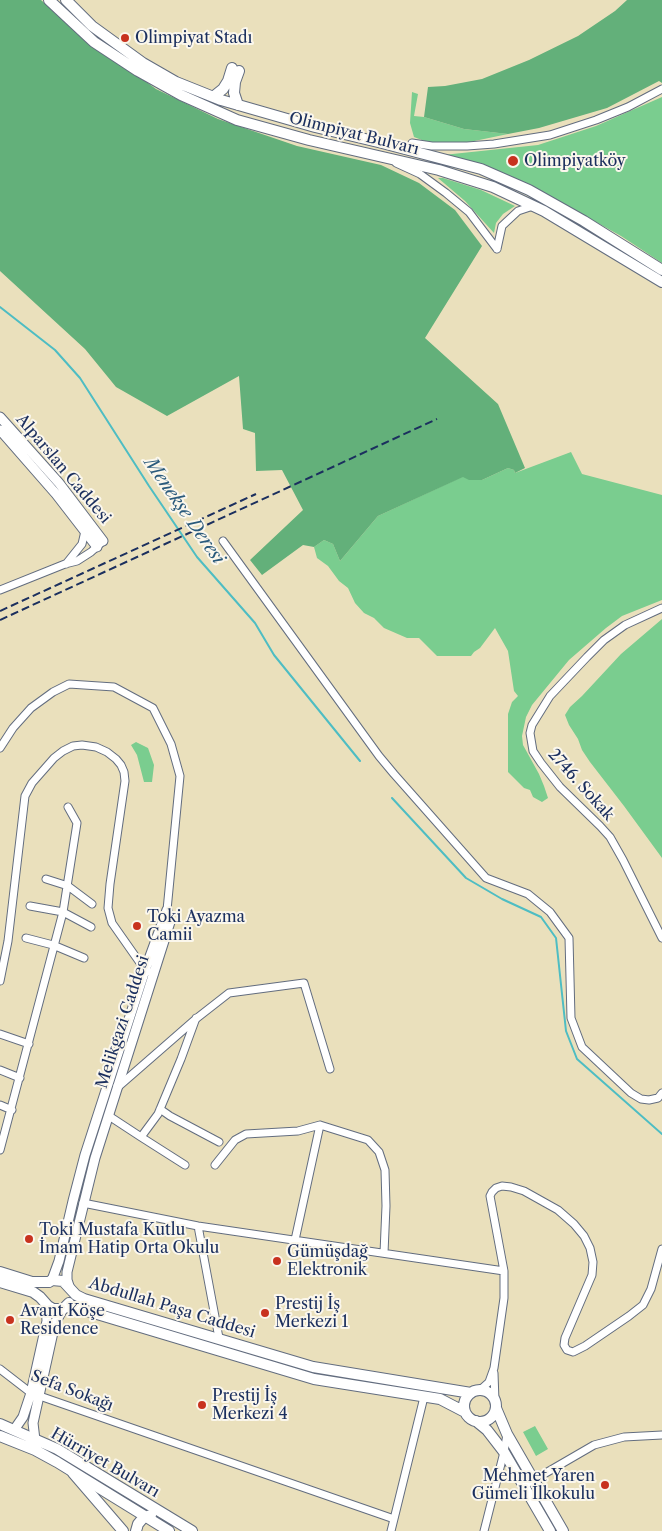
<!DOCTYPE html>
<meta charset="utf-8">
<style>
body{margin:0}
canvas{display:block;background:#eae0bc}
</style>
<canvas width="662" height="1531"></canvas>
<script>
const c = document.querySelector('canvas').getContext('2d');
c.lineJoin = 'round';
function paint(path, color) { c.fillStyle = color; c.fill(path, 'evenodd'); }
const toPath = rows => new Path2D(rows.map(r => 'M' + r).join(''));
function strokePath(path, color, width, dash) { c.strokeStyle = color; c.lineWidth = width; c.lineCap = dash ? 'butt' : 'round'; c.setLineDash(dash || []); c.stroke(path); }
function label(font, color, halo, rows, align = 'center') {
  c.font = font + ' "Libre Caslon Text",serif'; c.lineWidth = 4; c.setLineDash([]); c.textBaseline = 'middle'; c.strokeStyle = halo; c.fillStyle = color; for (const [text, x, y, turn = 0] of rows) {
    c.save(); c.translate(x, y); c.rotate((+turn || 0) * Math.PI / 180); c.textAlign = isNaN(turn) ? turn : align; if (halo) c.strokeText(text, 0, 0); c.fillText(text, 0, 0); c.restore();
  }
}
const green = toPath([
 [412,92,418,94,414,116,424,117,464,129,508,134,460,144,427,142,414,137,410,123],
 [662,97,662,263,621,236,546,194,443,155,538,145,596,126],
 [438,178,443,178,481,190,515,206,503,214,496,223,494,233,465,201],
 [571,452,582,474,662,495,662,600,622,616,606,628,569,660,532,705,526,717,522,736,523,745,539,774,544,786,548,798,542,802,533,797,530,790,524,788,508,772,508,714,512,702,518,696,514,691,508,651,495,628,480,648,474,652,471,656,437,656,419,638,407,638,384,628,374,618,364,613,355,603,348,588,339,581,328,566,317,558,314,547,324,540,333,544,340,561,378,516,464,476,482,480,508,468,514,470,515,473],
 [662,619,662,858,624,806,590,762,582,750,578,739,569,725,565,715,570,707,582,696,621,654],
 [136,742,148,748,154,765,152,782,144,782,137,755,131,745],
 [535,1426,548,1449,536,1456,523,1432]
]);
const forest = toPath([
 [0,0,41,0,66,22,156,89,218,119,297,146,381,165,419,183,455,210,482,246,425,338,498,404,525,468,515,473,514,470,508,468,482,480,469,480,463,477,378,516,340,561,333,544,324,540,314,547,303,545,262,575,250,560,303,510,282,470,256,471,255,433,243,429,239,376,167,416,116,387,85,349,0,271],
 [627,0,662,0,662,83,659,81,607,108,539,128,508,134,464,129,424,117,428,87,445,86,482,79,529,60,578,36,615,11]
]);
const stream = toPath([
 [0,307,55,350,80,378,149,486,197,557,255,623,274,655,360,761],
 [392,798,466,878,502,899,541,917,556,938,566,1031,577,1059,662,1134]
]);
const minor = toPath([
 [412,143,432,146,467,146,494,144,550,135,596,120,628,107,662,89],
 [396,163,420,174,446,193,469,212,497,249],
 [497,249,502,226,518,211,533,206],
 [223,541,379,756,394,774,486,878,528,894,550,912,569,938,571,1018,582,1047,631,1093,641,1099,649,1100,658,1098,662,1093],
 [66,564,82,544,85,531],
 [0,590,65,564,77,561,91,552,101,543],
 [662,608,625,625,604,640,587,657,550,696,532,725,530,733,533,751,541,763,560,787,600,826,610,837,623,860,662,938],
 [0,748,13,728,31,708,53,692,69,684,114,687,153,708,171,744,180,776,167,910],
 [46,879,68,886,92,904],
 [30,906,63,912,91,927],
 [26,938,53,945,84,958],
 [0,981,8,941,25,796,32,783,54,758,63,751,73,746,82,745,96,747,107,752,116,759,121,765,124,772,125,781,110,884,108,908,112,923,145,970,154,974],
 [0,1034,29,1044],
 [0,1070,20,1078],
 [117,1086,119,1086,197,1018,229,993,304,983,330,1069],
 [0,1105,12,1110],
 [160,1109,170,1116,219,1142],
 [109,1116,141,1137,158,1114,181,1059,196,1018],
 [141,1137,185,1165],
 [0,1150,63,912,77,823,68,807],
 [215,1165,235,1140,246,1134,298,1131,320,1125,368,1140,379,1152,385,1170,386,1206,384,1253],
 [83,1203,198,1226,504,1271],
 [198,1226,219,1338],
 [295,1240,320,1125],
 [0,1369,31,1393,394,1519,424,1397],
 [494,1373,495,1401],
 [480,1390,489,1382,494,1368,504,1298,504,1271,490,1196,492,1192,496,1188,502,1186,511,1187,524,1191,558,1210,574,1224,584,1236,590,1248,593,1262,592,1275,565,1338,564,1345,567,1350,573,1352,585,1346,629,1316,643,1305,651,1289,662,1249],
 [525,1485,594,1445,624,1437,662,1435],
 [391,1531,394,1519],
 [484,1531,504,1452,507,1434]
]);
const tertiary = toPath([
 [0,417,59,483,103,541],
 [0,430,56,494,97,547],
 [52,1280,59,1261,73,1201,85,1155,145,970,167,910],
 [69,1286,67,1280,67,1272,95,1158,170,922,167,910],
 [14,1430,23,1417,31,1393,47,1321,46,1304],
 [35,1440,33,1423,55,1323,63,1309]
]);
const secondary = toPath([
 [0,1272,32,1282,49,1282,52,1280,63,1281,76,1295,84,1299,313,1367,471,1393],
 [0,1282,33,1292,40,1297,48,1306,53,1309,63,1309,69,1303],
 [66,1307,77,1308,314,1379,440,1399,465,1412],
 '464 1406a16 16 0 1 1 32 0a16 16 0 1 1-32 0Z',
 [496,1408,507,1434,563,1531],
 [476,1421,487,1430,504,1452,550,1531],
 [73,1473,123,1531]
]);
const primary = toPath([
 [49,0,94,42,138,71,181,95,237,120,309,140,439,170,493,187,544,211,662,282],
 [66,0,92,26,143,63,176,82,221,100,315,127,382,143,481,169,529,190,584,221,662,270],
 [213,97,223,89,228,81,232,68],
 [238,105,234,93,235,82,239,71],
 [0,1424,57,1449,192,1531],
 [0,1436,35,1450,57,1462,169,1531],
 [136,1531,138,1524,144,1517,151,1515]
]);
const rail = toPath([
 [0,611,256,494],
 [0,620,437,419]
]);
const markers = [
 [125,38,5,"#c8321e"],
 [513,161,6,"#c8321e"],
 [137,926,5,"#c8321e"],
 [29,1239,5,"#c8321e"],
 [277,1261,5,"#c8321e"],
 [265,1313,5,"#c8321e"],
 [10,1320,5,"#c8321e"],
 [202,1405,5,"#c8321e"],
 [605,1485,5,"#c8321e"]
];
const poiNames = [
 ["Olimpiyat Stadı",135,38],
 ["Olimpiyatköy",524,161],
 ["Toki Ayazma",147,917],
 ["Camii",147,935],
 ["Toki Mustafa Kutlu",39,1230],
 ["İmam Hatip Orta Okulu",39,1248],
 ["Gümüşdağ",287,1252],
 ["Elektronik",287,1270],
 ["Prestij İş",275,1304],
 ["Merkezi 1",275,1322],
 ["Avant Köşe",20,1311],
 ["Residence",20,1329],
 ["Prestij İş",212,1396],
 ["Merkezi 4",212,1414],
 ["Mehmet Yaren",595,1476,"right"],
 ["Gümeli İlkokulu",595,1494,"right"]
];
const streetNames = [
 ["Olimpiyat Bulvarı",354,134,14],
 ["Alparslan Caddesi",63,469,50],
 ["2746. Sokak",581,785,48],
 ["Melikgazi Caddesi",123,1022,-72],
 ["Abdullah Paşa Caddesi",172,1308,17],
 ["Sefa Sokağı",72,1391,21],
 ["Hürriyet Bulvarı",105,1463,30]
];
const waterNames = [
 ["Menekşe Deresi",184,511,55]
];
paint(green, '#7acd8f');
paint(forest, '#63b07a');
strokePath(stream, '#4ebdc3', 2);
strokePath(minor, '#636d7f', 9);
strokePath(tertiary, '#636d7f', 11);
strokePath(secondary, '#636d7f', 12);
strokePath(primary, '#636d7f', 12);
strokePath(minor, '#fff', 7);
strokePath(tertiary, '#fff', 9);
strokePath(secondary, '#fff', 10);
strokePath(primary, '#fff', 10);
strokePath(rail, '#1b2f5e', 2, [8, 4]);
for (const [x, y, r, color] of markers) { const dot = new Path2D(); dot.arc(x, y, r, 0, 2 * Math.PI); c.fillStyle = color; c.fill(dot); strokePath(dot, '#fbf7ec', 2); }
label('16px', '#1b2f5e', '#fbf7ec', poiNames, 'left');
label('16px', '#1b2f5e', '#fbf7ec', streetNames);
label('italic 18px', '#2a5a7c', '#fbf7ec', waterNames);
</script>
